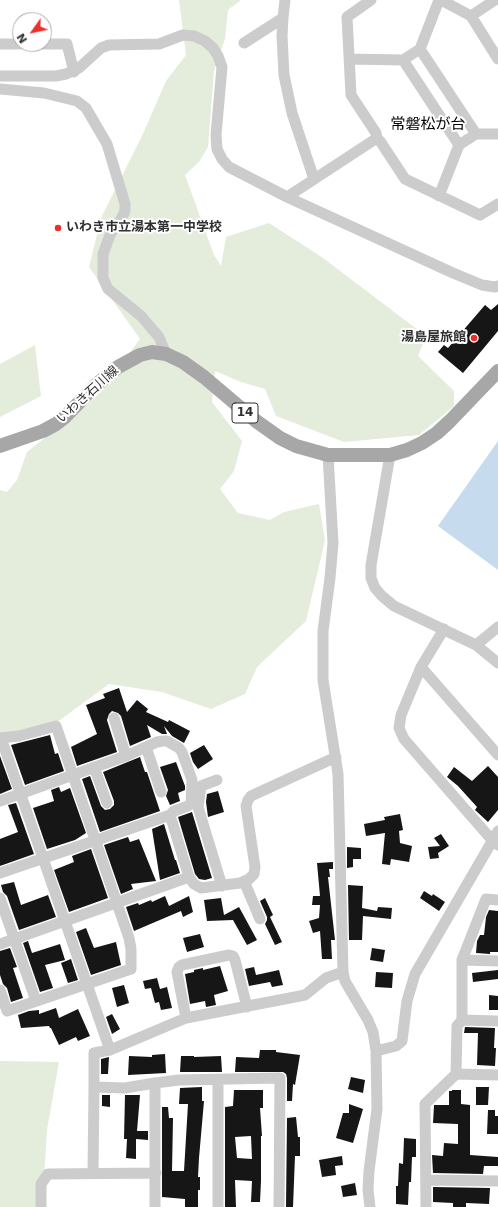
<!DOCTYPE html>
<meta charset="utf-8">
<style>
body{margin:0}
#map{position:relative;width:498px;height:1207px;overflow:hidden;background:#fff;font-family:"DejaVu Sans",sans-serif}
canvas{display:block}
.north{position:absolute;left:12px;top:12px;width:40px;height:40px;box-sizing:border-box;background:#fff;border:1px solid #acacac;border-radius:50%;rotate:237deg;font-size:11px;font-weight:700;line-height:16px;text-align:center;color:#2f2f2f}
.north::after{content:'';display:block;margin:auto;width:14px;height:18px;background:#ef2e28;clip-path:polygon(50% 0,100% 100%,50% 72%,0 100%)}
</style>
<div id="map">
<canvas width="498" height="1207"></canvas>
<div class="north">N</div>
</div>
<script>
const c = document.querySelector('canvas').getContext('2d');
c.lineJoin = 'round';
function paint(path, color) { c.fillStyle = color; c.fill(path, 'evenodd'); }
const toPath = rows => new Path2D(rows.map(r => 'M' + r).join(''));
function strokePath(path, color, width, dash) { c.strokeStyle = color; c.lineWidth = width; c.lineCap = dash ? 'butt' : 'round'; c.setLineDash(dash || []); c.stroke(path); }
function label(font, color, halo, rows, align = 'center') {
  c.font = font + ' "DejaVu Sans","Noto Sans JP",sans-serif'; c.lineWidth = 4; c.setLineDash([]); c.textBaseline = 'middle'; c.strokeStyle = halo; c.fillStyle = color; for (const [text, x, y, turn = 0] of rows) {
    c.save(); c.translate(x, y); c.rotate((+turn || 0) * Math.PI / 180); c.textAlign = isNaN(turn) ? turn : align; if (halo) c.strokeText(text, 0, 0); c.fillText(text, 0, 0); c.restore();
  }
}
const green = toPath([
 [179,0,241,0,228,10,225,39,214,71,208,147,199,162,185,175,214,255,221,266,226,237,269,223,323,258,426,336,418,356,454,391,454,406,419,435,344,442,276,416,265,389,241,382,215,371,212,402,242,441,234,471,220,489,238,513,270,520,284,512,319,504,325,540,306,621,257,667,245,694,211,709,162,692,109,684,49,728,0,743,0,490,7,492,17,480,27,452,95,398,140,339,89,267,101,218,142,136,166,81,186,55],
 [35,345,41,396,0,417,0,364],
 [0,1061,59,1062,47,1130,42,1207,0,1207]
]);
const water = toPath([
 [498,441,498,570,438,526]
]);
const building = toPath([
 [498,304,498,331,463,373,438,352,444,345,448,348,485,305,491,310],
 [119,688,127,712,137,700,148,709,146,712,168,722,169,720,190,731,184,743,172,736,164,726,167,734,162,734,147,725,151,737,130,746,121,716,118,713,112,711,109,714,107,720,117,752,77,766,71,747,97,734,86,705,105,698,103,694],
 [50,735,55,754,58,753,64,771,25,785,11,745],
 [204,745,213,759,198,769,193,762,190,753],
 [0,756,12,789,0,794],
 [140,757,145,772,147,772,160,811,100,832,82,779,90,776,101,806,105,810,110,809,114,805,114,801,103,772],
 [176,762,185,786,185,790,178,793,180,801,170,805,166,796,168,790,160,767],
 [488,766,498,777,498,810,488,822,475,810,477,807,458,786,447,777,454,767,472,781],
 [59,787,61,792,70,788,86,833,75,840,47,849,33,808,54,801,51,790],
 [218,791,224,812,208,817,206,802,207,794],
 [16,803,34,854,0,866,0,839,18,832,8,805],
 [192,812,212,878,205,880,199,879,195,874,178,817],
 [400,814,403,830,399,831,400,843,412,846,409,862,391,859,390,865,382,864,385,833,366,836,364,824,385,820,384,817],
 [164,824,175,860,176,860,180,873,160,880,152,829],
 [441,834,449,846,438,853,439,858,430,859,428,847,440,846,434,838],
 [128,837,130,842,139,839,156,881,131,884,133,889,121,894,104,845],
 [347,847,361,848,361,859,353,859,353,867,347,868],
 [91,849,108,898,69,912,54,870,74,862,72,856],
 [333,862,333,869,329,869,330,877,328,877,335,940,331,940,332,959,322,959,320,931,313,933,309,921,319,918,320,905,312,905,313,896,320,896,317,863],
 [14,882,21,905,48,895,56,917,19,930,7,896,3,892,1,885],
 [348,885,363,886,362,908,377,911,378,907,392,908,391,919,363,916,362,940,349,940],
 [424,891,432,896,433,894,445,902,439,911,420,898],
 [165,896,169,906,189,896,193,912,183,917,181,911,134,931,126,907,138,903,139,905,151,900,152,902],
 [221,898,224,915,239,907,257,940,247,945,233,920,207,921,204,900],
 [265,898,273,915,270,917,282,942,275,945,265,924,267,920,267,917,260,901],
 [489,910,498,911,498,952,490,952,490,954,476,953,477,941,480,935,484,935,486,917],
 [86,928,94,948,116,942,121,965,91,975,76,932],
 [200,934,204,947,187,952,183,938],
 [28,941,32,953,60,944,65,960,45,965,53,988,40,992,23,943],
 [10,948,17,967,13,968,23,998,11,1002,7,988,3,984,0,975,0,951],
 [372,948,385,950,383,962,370,960],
 [71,959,78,980,68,983,61,963],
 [220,966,228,991,214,995,216,1005,206,1007,205,1001,190,1004,185,974,194,972,194,970,203,968,203,970],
 [254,967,256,975,279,970,283,985,272,987,270,982,249,986,245,969],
 [498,970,498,979,473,982,472,973],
 [376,972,393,973,392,988,375,987],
 [157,978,160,989,167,987,172,1008,161,1010,159,1002,155,1003,151,988,145,989,143,981],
 [124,985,129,1003,117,1007,112,988],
 [489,995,498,996,498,1010,489,1010],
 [56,1008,59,1018,78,1009,90,1036,78,1041,76,1037,59,1045,51,1028,50,1028,49,1026,21,1028,18,1015,29,1011,39,1010,39,1014],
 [112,1014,120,1029,112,1034,106,1017],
 [465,1027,495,1028,494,1048,496,1048,495,1066,477,1065,478,1033,464,1033],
 [260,1050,276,1050,276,1052,300,1055,295,1085,293,1084,292,1101,287,1101,287,1078,286,1074,283,1072,235,1072,236,1057,259,1058],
 [165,1054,166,1073,128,1075,129,1056,152,1057,152,1055],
 [181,1056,194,1056,194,1057,221,1056,222,1072,180,1072],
 [109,1057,108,1074,101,1074,101,1059],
 [351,1077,365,1080,363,1093,348,1089],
 [202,1087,202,1101,204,1101,199,1158,198,1177,200,1177,200,1190,198,1190,198,1207,185,1207,185,1199,162,1197,162,1107,168,1107,169,1118,173,1118,172,1171,184,1171,188,1104,179,1104,180,1088],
 [476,1087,489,1087,488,1105,476,1105],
 [234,1090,263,1090,263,1108,260,1108,262,1136,261,1136,261,1181,260,1202,251,1202,252,1181,235,1180,236,1207,225,1207,225,1107,233,1106],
 [251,1136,252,1159,237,1158,235,1137],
 [452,1090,461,1090,461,1104,470,1105,470,1155,498,1157,498,1166,484,1166,483,1174,433,1173,432,1155,443,1156,444,1143,458,1144,458,1124,433,1123,434,1105,449,1105,449,1091,452,1091],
 [102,1095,110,1095,110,1107,102,1106],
 [125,1095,140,1095,137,1131,148,1131,148,1140,136,1139,136,1159,126,1158,127,1139,124,1139],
 [349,1104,363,1109,353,1143,336,1138,343,1113,349,1113],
 [488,1110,495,1110,495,1116,498,1116,498,1134,487,1134],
 [296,1117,298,1137,300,1137,300,1156,295,1156,293,1207,286,1207,287,1118],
 [404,1138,416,1139,416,1157,412,1157,411,1182,409,1182,408,1205,396,1204,396,1186,398,1186,399,1163,403,1164],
 [342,1156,343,1165,335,1166,336,1175,322,1177,319,1160],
 [355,1183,357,1195,343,1197,341,1186],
 [433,1187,490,1188,489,1204,466,1203,466,1207,453,1207,453,1203,433,1202]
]);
const minor = toPath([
 [285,0,283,18,282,36,284,75,292,113,314,179],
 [371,0,347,17,351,95,376,133,377,139,380,141,405,179,480,215,498,204],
 [441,0,471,16,498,59],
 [471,16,495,0],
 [244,43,283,18],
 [0,44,20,44],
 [44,44,67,44,74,72],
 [420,49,439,0],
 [349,59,403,60,420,49,476,134],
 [403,60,459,145],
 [0,76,56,76,66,74,79,68,101,48,109,45,159,44,183,35,194,36,205,41,213,48,218,56,222,67,216,135,217,149,222,159,229,167,287,197,453,273,482,285,495,287,498,286],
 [0,89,44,93,77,101,86,108,107,144,125,204,125,211,121,219,110,235,103,254,103,278,108,289,141,316,159,337,166,354],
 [439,196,459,145,476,134,498,134],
 [287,197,374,140,377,139],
 [328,455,333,543,330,578,323,631,323,680,338,774,343,972,345,981,349,988,368,1020,373,1032,376,1051,377,1109,369,1171,368,1190,370,1207],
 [390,455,371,565,371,578,375,588,382,596,394,606,476,645,498,663],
 [444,629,421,667,401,715,399,728,404,739,492,840,498,845],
 [476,645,498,627],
 [421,667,498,755],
 [114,718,126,756],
 [0,738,19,736,56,726,129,938,131,949,131,969,7,1011,0,990],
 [1,738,110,1050],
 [146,747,161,792],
 [94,767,107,803],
 [217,780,201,786,198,807,222,886],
 [0,801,126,756,157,742,163,741,167,741,179,748,182,752,192,780,191,804,188,806,174,811,170,815,0,873],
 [170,815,189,877,194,884,201,888,240,883,249,879,254,874,255,867,246,806,248,800,251,796,336,757],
 [244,881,260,919],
 [0,898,36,1001],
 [0,944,189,877],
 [462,960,498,961],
 [186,1018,177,972,179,967,182,965,229,955,233,956,235,960,247,1007],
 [462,1020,498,1021],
 [376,1051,396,1046,402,1041,407,1001,415,974,498,831],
 [456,1074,498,1075],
 [94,1087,94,1053,110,1050,186,1018,300,996,305,995,326,978,343,972],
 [93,1173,94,1087,125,1088,155,1083],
 [426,1180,498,1181],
 [41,1207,41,1184,48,1174,156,1173],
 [155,1207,155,1083,179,1080,280,1078,279,1207],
 [218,1207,218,1079],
 [426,1207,425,1104,456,1074,457,1026,462,1020,462,960,486,899,498,900]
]);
const major = toPath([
 [0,446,43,431,56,424,65,417,96,385,118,367,140,355,152,352,166,354,183,362,204,377,256,421,280,438,296,446,328,455,390,455,407,450,422,443,437,433,450,421,498,371]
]);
const markers = [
 [58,228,4,"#ef2e28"],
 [474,338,4,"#ef2e28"]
];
const shields = [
 [245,413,26]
];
const shieldNames = [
 ["14",245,413]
];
const poiNames = [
 ["いわき市立湯本第一中学校",66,228],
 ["湯島屋旅館",466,338,"right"]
];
const streetNames = [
 ["いわき石川線",88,395,-42]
];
const quarterNames = [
 ["常磐松が台",428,125]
];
paint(green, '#e4eddc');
paint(water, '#c7dbee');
paint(building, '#161616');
strokePath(minor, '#ccc', 11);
strokePath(major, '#a7a7a7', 14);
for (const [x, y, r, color] of markers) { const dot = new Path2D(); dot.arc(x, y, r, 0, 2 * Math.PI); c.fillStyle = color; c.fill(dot); strokePath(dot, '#fff', 1.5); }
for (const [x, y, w] of shields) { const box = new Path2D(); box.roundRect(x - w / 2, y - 10, w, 20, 3); c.fillStyle = '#fff'; c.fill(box); strokePath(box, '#2f2f2f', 1); }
label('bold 12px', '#2f2f2f', null, shieldNames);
label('bold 13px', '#2f2f2f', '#fff', poiNames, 'left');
label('13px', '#2f2f2f', '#fff', streetNames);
label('15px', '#000', '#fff', quarterNames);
</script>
